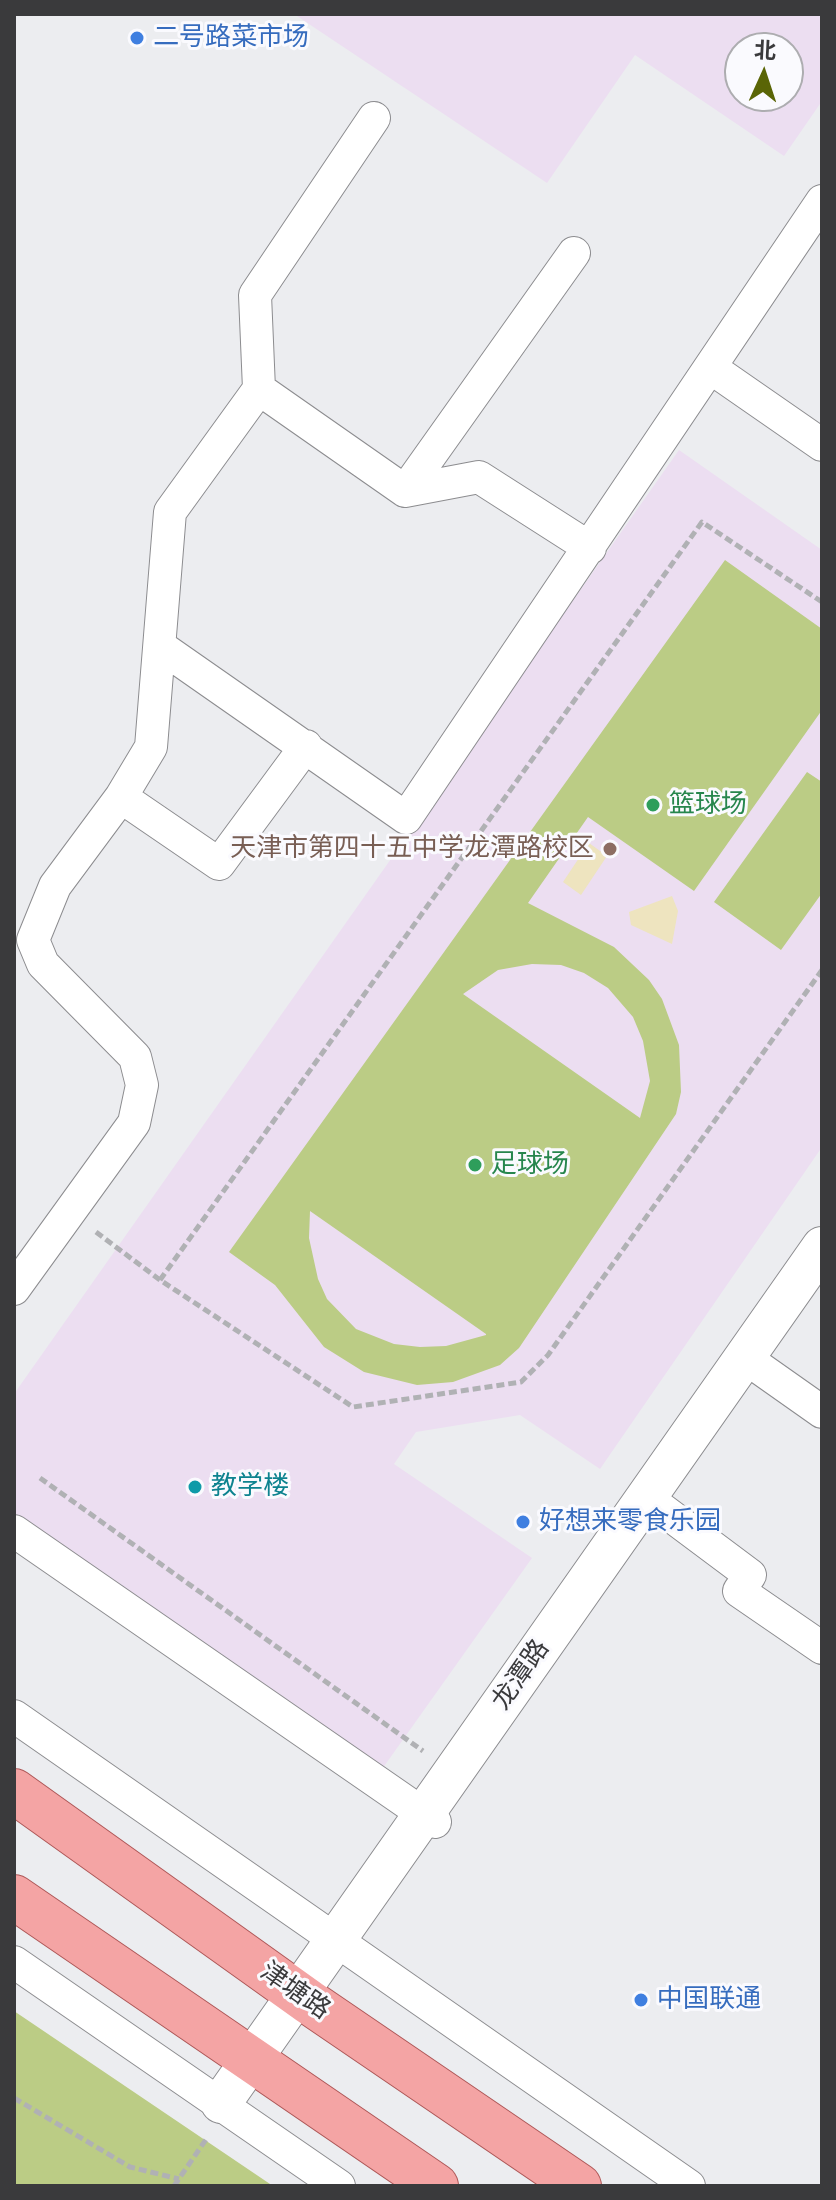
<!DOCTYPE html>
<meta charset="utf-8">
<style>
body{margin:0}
#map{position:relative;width:836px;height:2200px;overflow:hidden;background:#ecedf0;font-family:Lora,"Noto Sans SC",serif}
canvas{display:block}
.frame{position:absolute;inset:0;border:16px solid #3a3a3c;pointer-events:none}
.north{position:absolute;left:724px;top:32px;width:80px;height:80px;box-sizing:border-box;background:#fafafe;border:2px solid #adadb0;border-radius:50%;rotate:3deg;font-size:22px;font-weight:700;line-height:32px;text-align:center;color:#3a3a3c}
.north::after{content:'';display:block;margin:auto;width:28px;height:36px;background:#5a6506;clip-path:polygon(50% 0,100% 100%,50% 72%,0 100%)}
</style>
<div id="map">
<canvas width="836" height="2200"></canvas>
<div class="frame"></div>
<div class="north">北</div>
</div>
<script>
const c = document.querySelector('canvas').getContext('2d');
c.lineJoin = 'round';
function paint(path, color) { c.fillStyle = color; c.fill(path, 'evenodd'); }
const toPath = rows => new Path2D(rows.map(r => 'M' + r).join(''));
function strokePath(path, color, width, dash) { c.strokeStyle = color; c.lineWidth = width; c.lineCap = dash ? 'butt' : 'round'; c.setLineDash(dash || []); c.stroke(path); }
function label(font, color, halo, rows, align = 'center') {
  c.font = font + ' Lora,"Noto Sans SC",serif'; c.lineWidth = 6; c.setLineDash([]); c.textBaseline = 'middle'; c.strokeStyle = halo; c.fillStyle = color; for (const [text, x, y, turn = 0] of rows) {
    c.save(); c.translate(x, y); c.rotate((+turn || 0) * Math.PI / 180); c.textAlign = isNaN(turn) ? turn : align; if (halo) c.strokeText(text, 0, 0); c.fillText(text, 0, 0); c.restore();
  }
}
const education = toPath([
 [294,14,822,14,822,101,784,156,635,55,547,183],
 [740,48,788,48,788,96,740,96],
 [679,450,822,550,822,1147,600,1469,520,1415,416,1432,394,1464,532,1558,380,1772,14,1513,14,1394]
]);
const green = toPath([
 [725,560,822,629,822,710,694,891,588,817,528,903,614,947,649,980,662,999,679,1045,681,1092,676,1114,519,1348,500,1365,453,1382,417,1385,364,1372,324,1347,275,1285,229,1252],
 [532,964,561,965,584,973,608,988,633,1017,643,1041,650,1081,640,1118,463,994,498,970],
 [310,1211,486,1334,486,1335,446,1346,420,1347,394,1344,356,1329,327,1299,318,1279,309,1238],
 [807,772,822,782,822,893,781,950,714,902],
 [14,2011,273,2186,14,2186]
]);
const sand = toPath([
 [589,843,607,856,581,895,563,882],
 [672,896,678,911,672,944,631,925,629,912]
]);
const path = toPath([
 [96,1232,160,1280,353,1407,521,1382,548,1355,822,970],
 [160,1280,702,522,822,602],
 [40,1478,423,1751],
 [14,2098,130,2167,179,2179],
 [174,2186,207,2138]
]);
const minor = toPath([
 [711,368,822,445],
 [259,389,405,491,574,253],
 [405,491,479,477,590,548],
 [161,647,406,818,822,201],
 [121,797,219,864,306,746],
 [14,1289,134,1123,142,1085,135,1057,43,964,33,940,55,886,121,797,151,747,170,512,259,389,255,295,374,118],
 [744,1357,822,1412],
 [647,1498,750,1575,739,1591,822,1648],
 [14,1531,435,1822],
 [14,1716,689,2186],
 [14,1962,339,2186]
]);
const tertiary = toPath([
 [221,2103,822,1247]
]);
const primary = toPath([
 [14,1791,309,2002,579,2186],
 [14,1897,436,2186]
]);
const markers = [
 [137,38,8,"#3f7fe0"],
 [653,805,8,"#2e9e5b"],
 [610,849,8,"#8d6e63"],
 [475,1165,8,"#2e9e5b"],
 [195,1487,8,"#0f9aa8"],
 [523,1522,8,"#3f7fe0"],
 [641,2000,8,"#3f7fe0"]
];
const shopNames = [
 ["二号路菜市场",153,38],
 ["好想来零食乐园",539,1522],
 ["中国联通",657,2000]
];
const leisureNames = [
 ["篮球场",669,805],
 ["足球场",491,1165]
];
const educationNames = [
 ["天津市第四十五中学龙潭路校区",594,849]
];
const cultureNames = [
 ["教学楼",211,1487]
];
const streetNames = [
 ["龙潭路",521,1675,-55],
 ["津塘路",295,1991,35]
];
paint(education, '#ecdef1');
paint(green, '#bbcc85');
paint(sand, '#eee4bf');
strokePath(minor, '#8c8c8f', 34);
strokePath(tertiary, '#8c8c8f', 42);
strokePath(primary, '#ae5858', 46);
strokePath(path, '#b0b1b4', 5, [8, 4]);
strokePath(minor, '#fff', 32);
strokePath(tertiary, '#fff', 40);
strokePath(primary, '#f4a4a4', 44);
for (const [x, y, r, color] of markers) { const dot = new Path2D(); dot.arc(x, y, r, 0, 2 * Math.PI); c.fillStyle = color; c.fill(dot); strokePath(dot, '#fafafe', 3); }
label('26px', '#366cbe', '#fafafe', shopNames, 'left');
label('26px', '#27864d', '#fafafe', leisureNames, 'left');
label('26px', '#785e54', '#fafafe', educationNames, 'right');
label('26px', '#0d838f', '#fafafe', cultureNames, 'left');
label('26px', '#3a3a3c', '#fafafe', streetNames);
</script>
